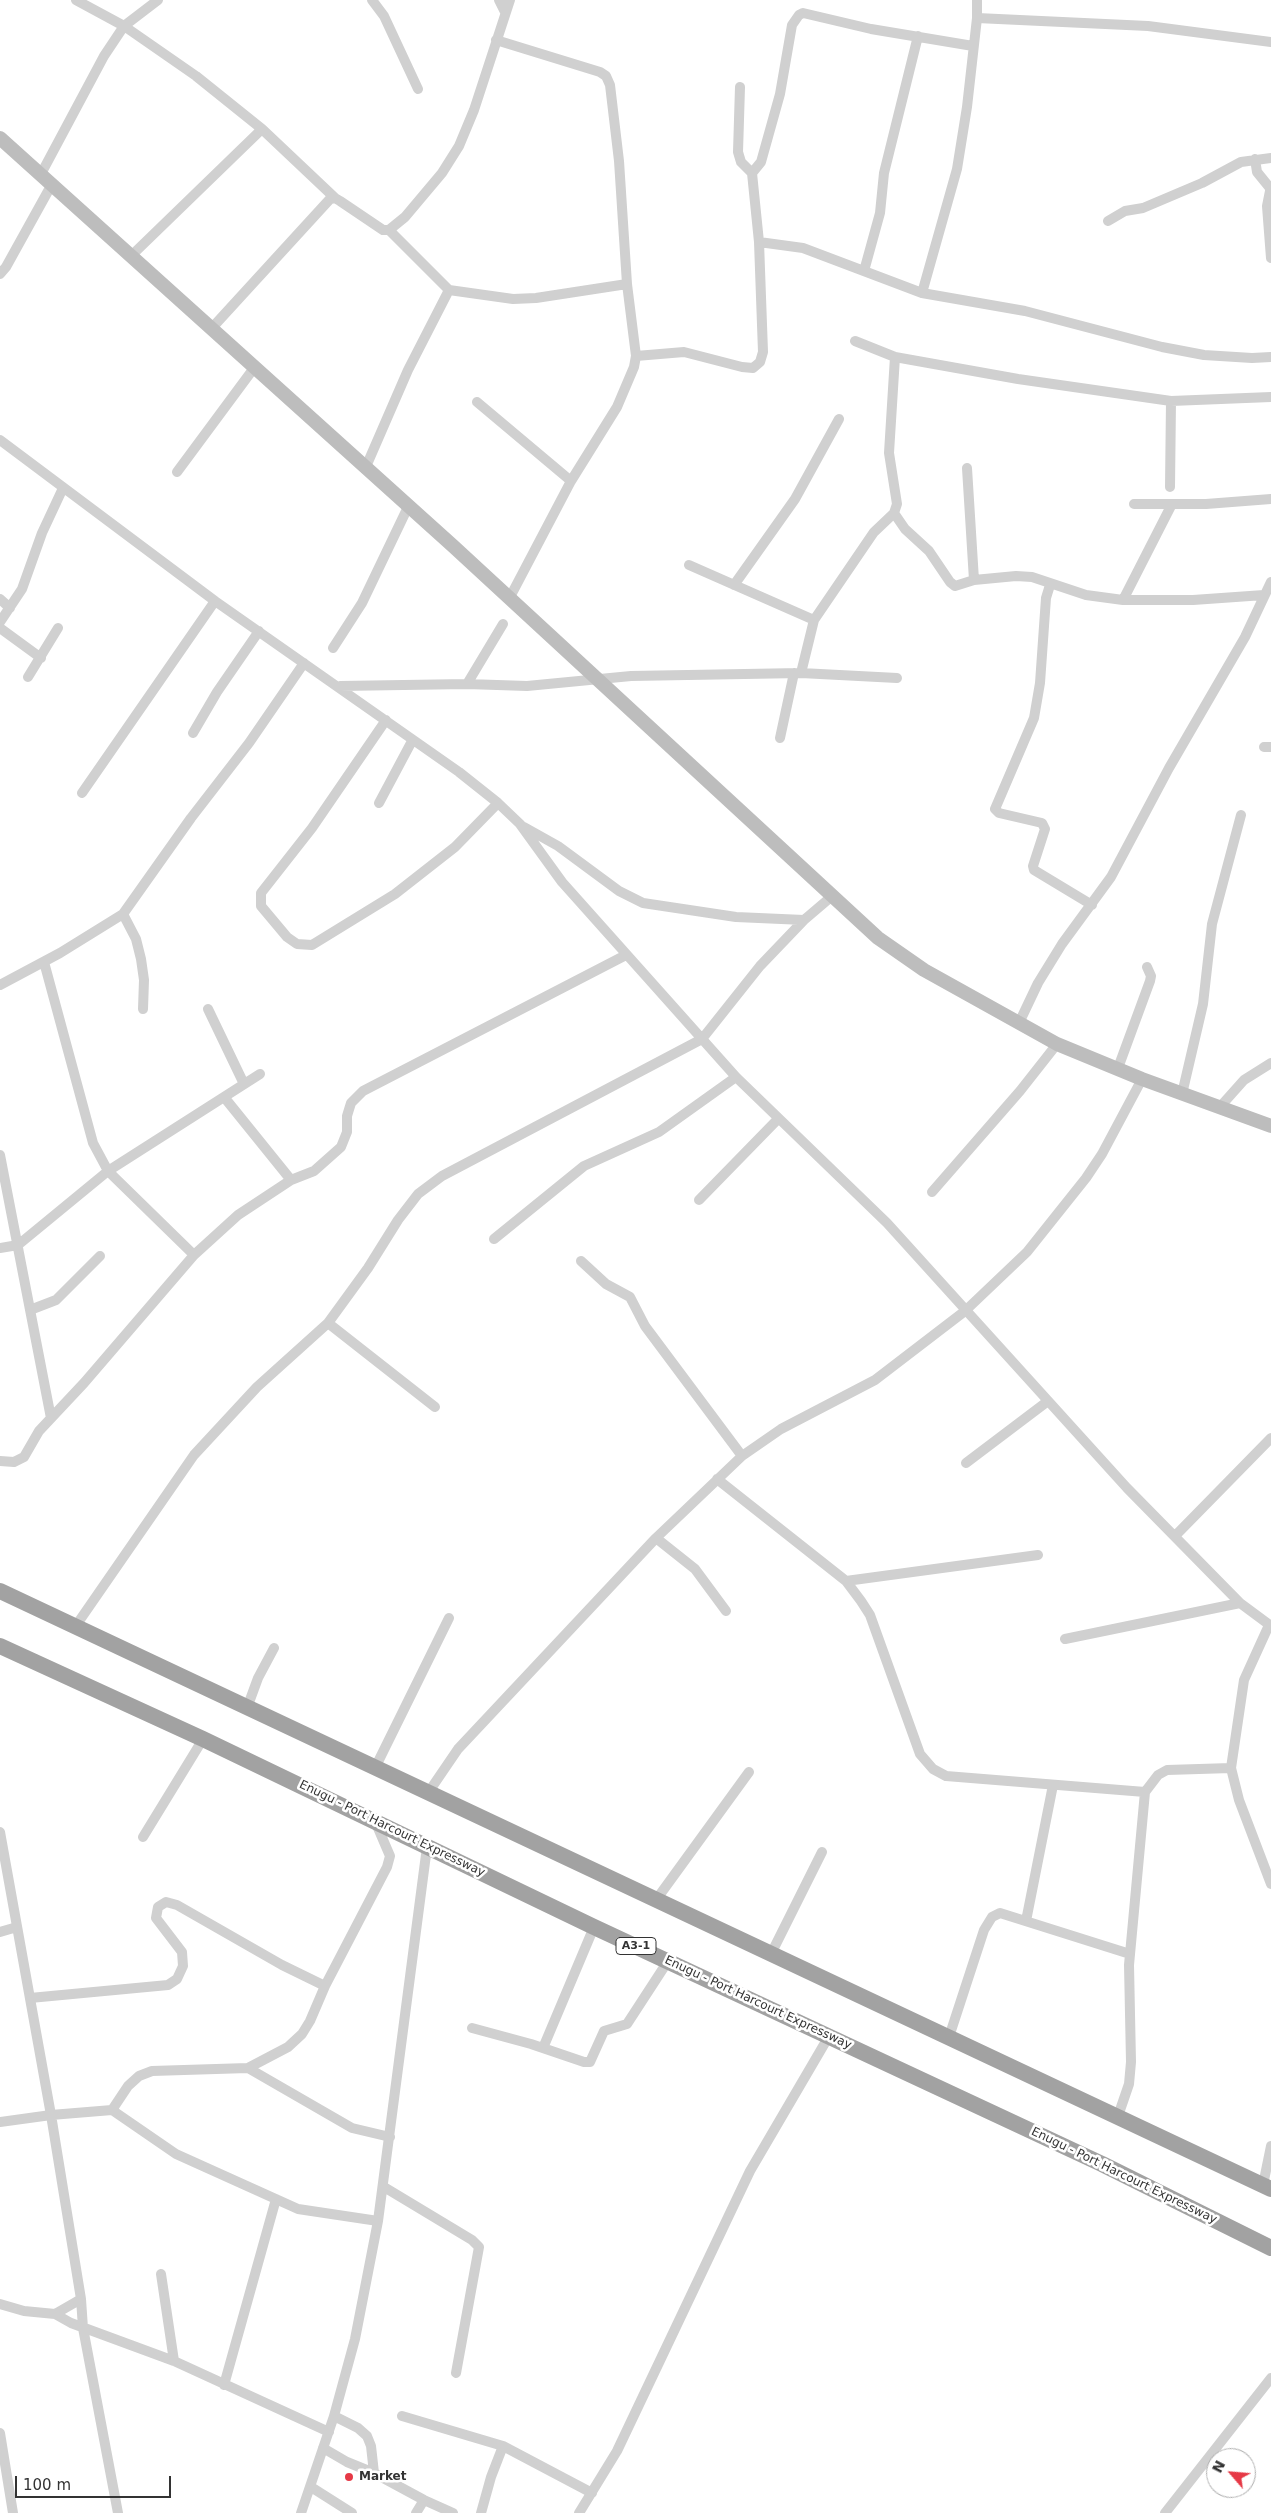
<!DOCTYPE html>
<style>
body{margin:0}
#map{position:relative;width:1271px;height:2513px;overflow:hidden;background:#fff;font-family:"DejaVu Sans",sans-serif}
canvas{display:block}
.north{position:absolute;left:1206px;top:2448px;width:50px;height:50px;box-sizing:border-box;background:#fff;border:1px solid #adadad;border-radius:50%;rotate:297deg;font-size:14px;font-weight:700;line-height:20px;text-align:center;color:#333}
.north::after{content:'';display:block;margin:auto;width:18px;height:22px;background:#e63946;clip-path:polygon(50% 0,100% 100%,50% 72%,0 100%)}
.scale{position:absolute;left:15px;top:2476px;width:156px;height:22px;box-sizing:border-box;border:2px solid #333;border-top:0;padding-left:6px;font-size:15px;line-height:18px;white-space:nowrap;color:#333;-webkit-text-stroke:4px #fff;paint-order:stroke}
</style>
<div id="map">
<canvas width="1271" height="2513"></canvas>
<div class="north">N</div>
<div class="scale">100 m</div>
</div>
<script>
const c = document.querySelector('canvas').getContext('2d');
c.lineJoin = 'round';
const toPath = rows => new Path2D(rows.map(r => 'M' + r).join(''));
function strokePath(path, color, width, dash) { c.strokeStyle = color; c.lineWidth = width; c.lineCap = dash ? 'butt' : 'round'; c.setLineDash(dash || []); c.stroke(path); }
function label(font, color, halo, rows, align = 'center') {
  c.font = font + ' "DejaVu Sans",sans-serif'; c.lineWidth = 5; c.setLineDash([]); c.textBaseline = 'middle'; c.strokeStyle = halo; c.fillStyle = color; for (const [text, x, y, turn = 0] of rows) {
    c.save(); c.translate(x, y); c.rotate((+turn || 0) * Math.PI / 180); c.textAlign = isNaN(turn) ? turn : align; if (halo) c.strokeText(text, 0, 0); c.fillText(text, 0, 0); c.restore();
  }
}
const minor = toPath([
 [76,0,124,26,196,76,262,129,335,198],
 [372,0,384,16,418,89],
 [499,0,505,12],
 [977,18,1148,26,1271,42],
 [496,40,600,72,606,76,610,85,619,161,627,284,636,356,634,367,617,407,571,481,509,599],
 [1255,159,1257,172,1270,188],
 [752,173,761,162,780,94,792,25,799,15,803,13,871,29,973,46],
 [41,174,104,56,124,26,158,0],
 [1271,186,1267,206,1271,258],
 [1108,221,1125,211,1143,208,1202,183,1241,162,1271,158],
 [389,230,449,290,513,299,536,298,627,284],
 [759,242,803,248,922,293,1025,311,1162,347,1204,355,1252,358,1271,357],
 [131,256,262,129],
 [864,271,880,213,884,173,918,36],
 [0,274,6,267,52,184],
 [922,293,957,169,967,107,977,18,977,0],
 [211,329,330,199,335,198,340,201,383,230,389,230,405,217,442,173,459,146,474,110,510,0],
 [636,356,684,352,742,367,753,368,760,362,763,352,759,242,752,173,741,162,738,152,740,87],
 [895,357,1018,379,1171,401,1271,397],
 [477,402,571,481],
 [0,440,215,601,459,772,498,803,520,824,562,882,736,1077,887,1223,1127,1488,1240,1603,1271,1626],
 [967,468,974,580],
 [365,469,408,370,449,290],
 [177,472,254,368],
 [1170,487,1171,401],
 [1134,504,1206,504,1271,499],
 [894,513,905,529,929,551,950,582,955,586,974,580,1016,576,1032,577,1086,595,1123,600,1193,600,1264,595],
 [689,565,814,620],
 [734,585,795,499,839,419],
 [1050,585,1046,598,1040,683,1034,718,995,809,999,813,1042,823,1045,829,1033,866,1034,870,1092,905],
 [0,599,10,608],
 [1123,600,1172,504],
 [0,622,22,589,42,533,63,488],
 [0,628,41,658],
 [333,648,362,603,408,507],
 [801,673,814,620,874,532,894,513,897,504,889,453,895,357,855,341],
 [28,677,58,628],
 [467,684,503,624],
 [340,686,467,684,527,686,631,676,801,673,897,678],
 [386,720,312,828,261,893,261,906,287,937,297,944,312,945,395,894,455,847,498,803],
 [193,733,217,692,259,631],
 [780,738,794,673],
 [1264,747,1271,747],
 [82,793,215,601],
 [379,803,412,741],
 [524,827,558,846,619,891,643,903,736,917,804,920],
 [123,914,136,939,141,959,144,980,143,1009],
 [44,962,93,1143,108,1171,194,1255],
 [0,985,60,953,123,914,191,818,249,743,304,663],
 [208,1009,244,1084],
 [1019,1023,1038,983,1062,944,1111,877,1169,768,1245,637,1271,582],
 [1118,1068,1150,981,1151,976,1147,967],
 [1182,1094,1203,1004,1212,924,1241,815],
 [224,1097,291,1180],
 [1219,1108,1244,1080,1271,1063],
 [0,1155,51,1418],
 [932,1192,1020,1091,1057,1044],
 [699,1200,778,1119],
 [494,1239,584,1166,659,1132,736,1077],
 [0,1248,18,1245,108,1171,260,1074],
 [581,1261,606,1284,630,1297,645,1326,742,1456],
 [30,1310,56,1300,100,1256],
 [328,1323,435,1407],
 [0,1461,14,1462,24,1457,39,1431,84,1383,194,1255,238,1215,291,1180,314,1171,341,1147,347,1132,347,1116,351,1103,363,1091,626,955],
 [966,1463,1048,1401],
 [717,1479,846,1581,861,1601,870,1615,920,1754,933,1769,946,1776,1145,1792],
 [1175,1536,1271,1438],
 [656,1538,695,1569,726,1611],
 [846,1581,1038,1555],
 [1269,1625,1244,1680,1231,1768,1239,1800,1271,1884],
 [75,1627,194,1455,257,1387,328,1323,368,1268,398,1220,418,1194,442,1176,702,1039,760,966,804,920,831,897],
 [1065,1639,1240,1603],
 [247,1708,258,1678,274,1648],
 [375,1768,449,1618],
 [428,1793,458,1749,656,1538,742,1456,781,1429,875,1380,965,1311,1027,1252,1086,1178,1102,1154,1142,1079],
 [0,1832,51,2115,81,2299,83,2328,118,2513],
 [143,1837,203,1739],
 [656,1900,749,1772],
 [1026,1921,1053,1785],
 [0,1932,17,1927],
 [771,1954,822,1852],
 [30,1998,168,1985,177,1979,183,1966,182,1952,156,1918,158,1907,166,1902,177,1905,282,1965,325,1986],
 [472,2028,531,2044,584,2062,590,2062,604,2031,627,2024,668,1961],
 [949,2037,984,1930,992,1917,1000,1913,1130,1954],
 [543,2048,594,1927],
 [248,2068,288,2047,302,2034,310,2021,325,1986,387,1867,390,1856,375,1821],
 [112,2110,128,2086,139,2076,152,2071,248,2068,352,2128,390,2137],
 [1118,2116,1129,2084,1131,2062,1129,1965,1145,1792,1158,1775,1167,1770,1231,1768],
 [0,2122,51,2115,112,2110,176,2154,298,2209,378,2221],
 [1263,2185,1271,2146],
 [384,2187,472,2240,479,2247,456,2373],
 [161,2274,174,2361],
 [0,2304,24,2311,55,2314,71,2323,174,2361,329,2432],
 [55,2314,81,2299],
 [224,2385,276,2199],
 [334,2416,358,2428,367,2436,371,2446,374,2473],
 [402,2416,503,2446,592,2493],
 [0,2433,13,2513],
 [323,2448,347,2462,374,2473,424,2500,453,2513],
 [311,2487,352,2513],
 [301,2513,334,2416,355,2339,378,2221,427,1847],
 [416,2513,424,2500],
 [481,2513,491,2477,503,2446],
 [579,2513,617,2451,750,2171,829,2036],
 [1165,2513,1271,2378]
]);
const secondary = toPath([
 [0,138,453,546,878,938,924,970,1057,1044,1142,1079,1271,1126]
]);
const trunk = toPath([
 [0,1591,1271,2189],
 [0,1646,203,1739,594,1927,1102,2164,1271,2248]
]);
const markers = [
 [349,2477,5,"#e63946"]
];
const shields = [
 [636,1946,40]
];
const shieldNames = [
 ["A3-1",636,1946]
];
const streetNames = [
 ["Enugu - Port Harcourt Expressway",392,1829,26],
 ["Enugu - Port Harcourt Expressway",758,2003,25],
 ["Enugu - Port Harcourt Expressway",1124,2176,26]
];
const poiNames = [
 ["Market",359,2477]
];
strokePath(minor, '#d0d0d0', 10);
strokePath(secondary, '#bdbdbd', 14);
strokePath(trunk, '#a2a2a2', 16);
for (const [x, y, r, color] of markers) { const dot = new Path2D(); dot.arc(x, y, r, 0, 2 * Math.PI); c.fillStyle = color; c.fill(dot); strokePath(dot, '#fff', 2); }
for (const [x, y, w] of shields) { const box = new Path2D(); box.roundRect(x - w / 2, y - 8.5, w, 17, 4); c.fillStyle = '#fff'; c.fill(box); strokePath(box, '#333', 1); }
label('bold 11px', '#333', null, shieldNames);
label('12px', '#333', '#fff', streetNames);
label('bold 12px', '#333', '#fff', poiNames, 'left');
</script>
